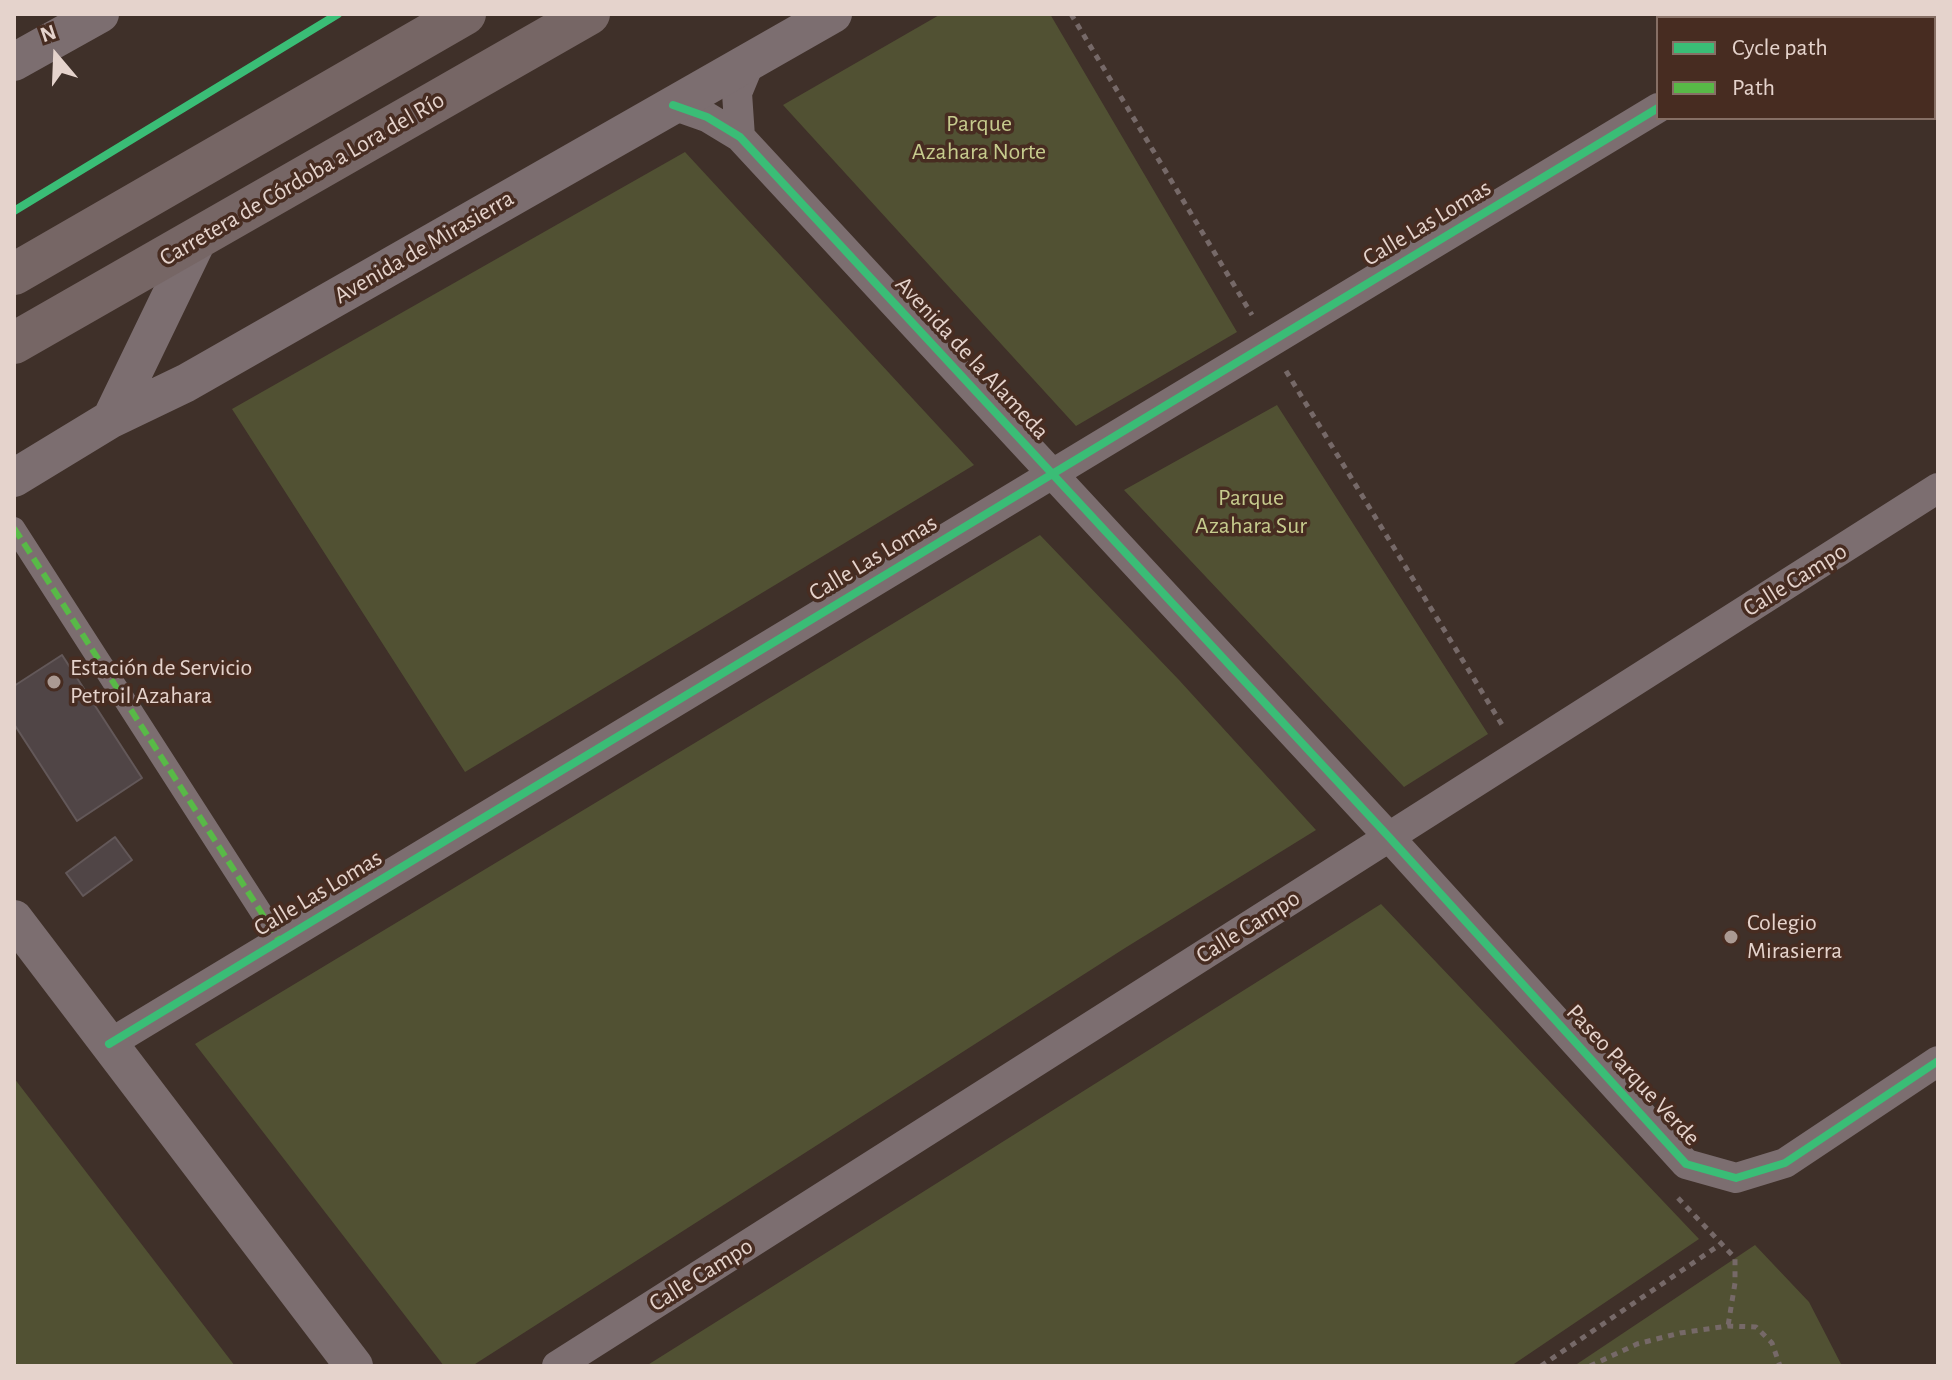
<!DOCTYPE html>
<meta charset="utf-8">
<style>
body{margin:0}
#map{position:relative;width:1952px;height:1380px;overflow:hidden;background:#3f3029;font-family:"Alegreya Sans",sans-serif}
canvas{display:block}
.frame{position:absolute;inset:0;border:16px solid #e5d3cc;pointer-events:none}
.legend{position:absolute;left:1656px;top:16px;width:280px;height:104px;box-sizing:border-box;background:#472c21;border:2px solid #866f65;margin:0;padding:10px 14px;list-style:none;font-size:24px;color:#e5d3cc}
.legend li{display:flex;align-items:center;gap:16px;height:40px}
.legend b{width:40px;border:2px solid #866f65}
.north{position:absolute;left:16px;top:16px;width:80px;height:80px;-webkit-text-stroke:6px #472c21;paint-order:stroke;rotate:341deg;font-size:22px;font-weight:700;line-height:32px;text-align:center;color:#e5d3cc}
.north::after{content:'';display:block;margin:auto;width:28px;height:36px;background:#e5d3cc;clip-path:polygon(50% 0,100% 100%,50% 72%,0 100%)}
</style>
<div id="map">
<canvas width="1952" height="1380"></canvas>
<div class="frame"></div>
<ul class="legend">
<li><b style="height:10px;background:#3abd76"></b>Cycle path</li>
<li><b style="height:10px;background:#58b947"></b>Path</li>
</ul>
<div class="north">N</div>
</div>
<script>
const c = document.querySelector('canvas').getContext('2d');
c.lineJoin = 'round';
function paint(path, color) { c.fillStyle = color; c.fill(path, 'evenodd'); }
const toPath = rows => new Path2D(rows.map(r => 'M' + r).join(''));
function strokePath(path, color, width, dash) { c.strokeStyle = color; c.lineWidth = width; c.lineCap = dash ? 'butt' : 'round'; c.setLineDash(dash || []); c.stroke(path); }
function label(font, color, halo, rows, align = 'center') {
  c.font = font + ' "Alegreya Sans",sans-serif'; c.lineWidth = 7; c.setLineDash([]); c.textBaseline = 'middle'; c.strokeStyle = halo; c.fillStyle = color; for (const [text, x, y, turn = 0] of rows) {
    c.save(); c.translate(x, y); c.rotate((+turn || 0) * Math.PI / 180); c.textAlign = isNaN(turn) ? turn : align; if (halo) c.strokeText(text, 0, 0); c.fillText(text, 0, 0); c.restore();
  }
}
const green = toPath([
 [941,14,1050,14,1237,332,1076,426,783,105],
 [685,152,974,465,465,772,232,409],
 [1277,405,1488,734,1404,787,1124,490],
 [1040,535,1179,680,1316,830,1125,948,472,1366,444,1366,195,1044],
 [1381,904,1699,1239,1511,1366,646,1366],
 [14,1078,235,1366,14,1366],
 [1755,1245,1809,1302,1841,1364,1838,1366,1574,1366]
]);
const building = toPath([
 [62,655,142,778,77,821,14,724,14,686,62,655],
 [115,837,132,860,83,896,66,873,115,837]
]);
const path = toPath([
 [1071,14,1252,315],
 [1286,371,1504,728],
 [1678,1198,1735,1258,1735,1283,1728,1326],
 [1541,1366,1721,1244],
 [1590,1366,1637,1344,1680,1333,1728,1326,1756,1327,1772,1343,1780,1366]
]);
const pedestrian = toPath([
 [14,528,279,940]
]);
const minor = toPath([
 [1808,18,1815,14],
 [673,105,707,117,740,137,1389,837,1686,1164,1736,1178,1785,1163,1938,1061],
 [740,137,737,93,749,64],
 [109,1044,1658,108],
 [557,1366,1938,488]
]);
const tertiary = toPath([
 [14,62,100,14],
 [111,419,198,239],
 [14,478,111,419,186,383,833,14],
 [14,919,354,1366]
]);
const secondary = toPath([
 [14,274,465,14],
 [14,343,589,14]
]);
const quiet = toPath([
 [14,528,279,940]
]);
const cycleway = toPath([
 [673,105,707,117,740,137,1389,837,1686,1164,1736,1178,1785,1163,1938,1061],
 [14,211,338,14],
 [109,1044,1658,108]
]);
const markers = [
 [54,682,8,"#ab9a93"],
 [1731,937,8,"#ab9a93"]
];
const parkNames = [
 ["Parque",979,124],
 ["Azahara Norte",979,152],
 ["Parque",1251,498],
 ["Azahara Sur",1251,526]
];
const streetNames = [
 ["Carretera de Córdoba a Lora del Río",302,179,-30],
 ["Calle Las Lomas",1427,223,-31],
 ["Avenida de Mirasierra",424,247,-30],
 ["Avenida de la Alameda",972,358,47],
 ["Calle Las Lomas",873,558,-31],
 ["Calle Campo",1795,580,-32],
 ["Calle Las Lomas",318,893,-31],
 ["Calle Campo",1248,927,-32],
 ["Paseo Parque Verde",1633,1075,47],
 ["Calle Campo",701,1275,-32]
];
const poiNames = [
 ["Estación de Servicio",70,668],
 ["Petroil Azahara",70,696],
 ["Colegio",1747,923],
 ["Mirasierra",1747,951]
];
paint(green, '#515133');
paint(building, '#504546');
strokePath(building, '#635859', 2);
strokePath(path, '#766968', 5, [6, 6]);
strokePath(pedestrian, '#7c6e70', 22);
strokePath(minor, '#7c6e70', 30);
strokePath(tertiary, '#7c6e70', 38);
strokePath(secondary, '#766665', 42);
strokePath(quiet, '#58b947', 6, [12, 6]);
strokePath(cycleway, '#3abd76', 8);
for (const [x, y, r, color] of markers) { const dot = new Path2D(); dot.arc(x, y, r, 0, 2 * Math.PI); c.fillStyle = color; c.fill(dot); strokePath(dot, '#472c21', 3); }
label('24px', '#c6cb8d', '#472c21', parkNames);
label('24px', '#e5d3cc', '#472c21', streetNames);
label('24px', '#e5d3cc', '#472c21', poiNames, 'left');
</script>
